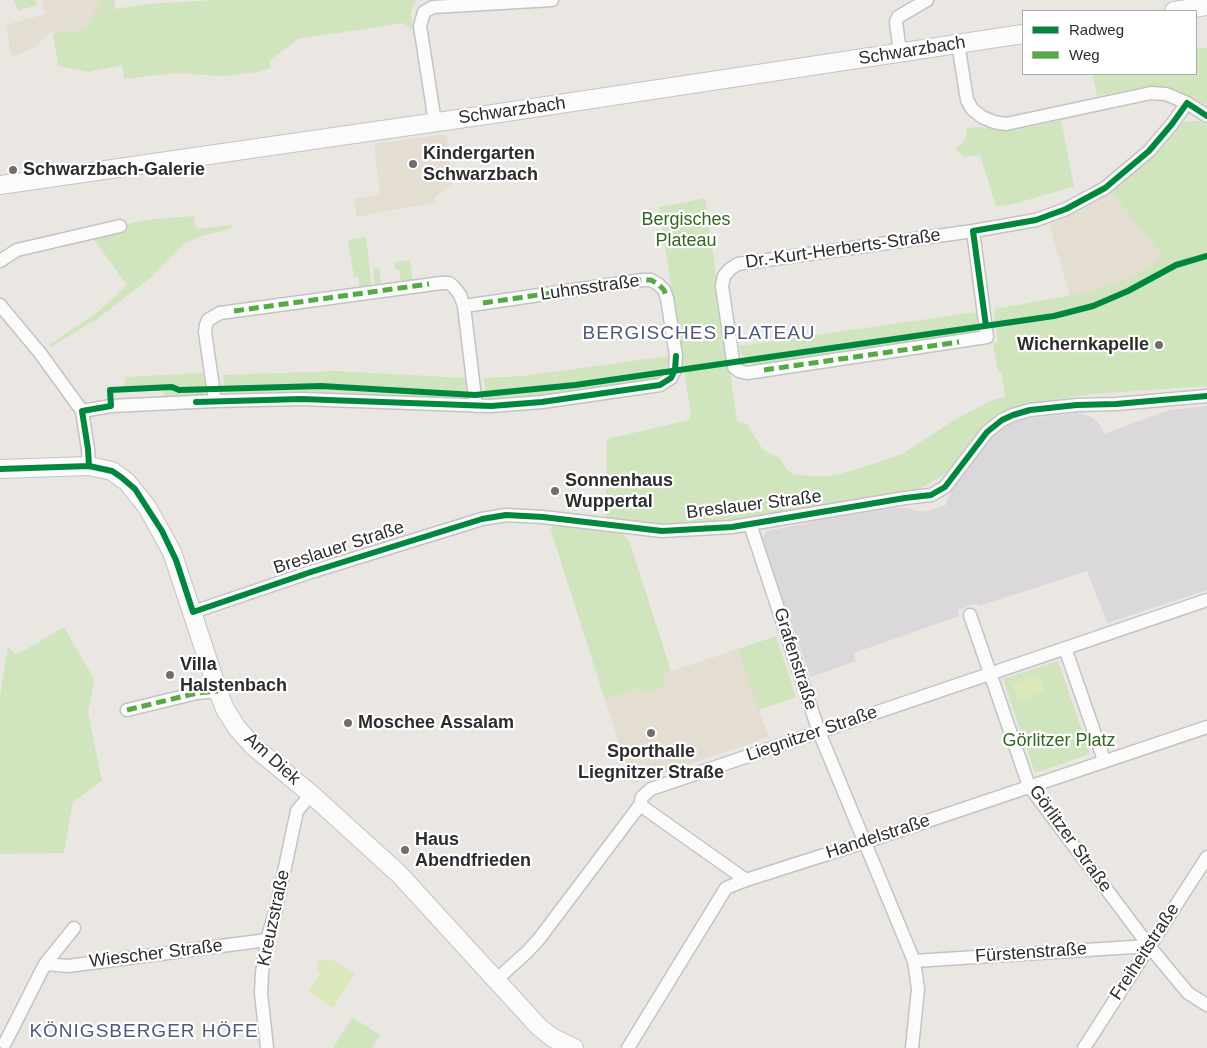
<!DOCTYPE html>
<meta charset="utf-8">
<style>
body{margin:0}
#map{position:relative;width:1207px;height:1048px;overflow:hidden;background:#eae7e3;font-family:Arial,sans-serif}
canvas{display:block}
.legend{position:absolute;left:1022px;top:10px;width:175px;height:65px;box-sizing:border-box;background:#fff;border:1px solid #ababab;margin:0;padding:6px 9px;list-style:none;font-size:15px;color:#2d2d2d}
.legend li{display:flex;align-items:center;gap:10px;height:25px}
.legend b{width:25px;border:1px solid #ababab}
</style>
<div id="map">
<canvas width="1207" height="1048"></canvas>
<ul class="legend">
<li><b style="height:6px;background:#00873e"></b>Radweg</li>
<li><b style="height:6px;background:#54ab44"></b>Weg</li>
</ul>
</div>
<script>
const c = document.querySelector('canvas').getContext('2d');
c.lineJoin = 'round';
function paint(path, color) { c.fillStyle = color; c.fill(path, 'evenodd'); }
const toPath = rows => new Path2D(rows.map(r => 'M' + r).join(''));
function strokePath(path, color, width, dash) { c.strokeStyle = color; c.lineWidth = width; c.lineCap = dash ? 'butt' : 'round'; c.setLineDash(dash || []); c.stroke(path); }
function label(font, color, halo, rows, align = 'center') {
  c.font = font + ' Arial,sans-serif'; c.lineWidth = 4.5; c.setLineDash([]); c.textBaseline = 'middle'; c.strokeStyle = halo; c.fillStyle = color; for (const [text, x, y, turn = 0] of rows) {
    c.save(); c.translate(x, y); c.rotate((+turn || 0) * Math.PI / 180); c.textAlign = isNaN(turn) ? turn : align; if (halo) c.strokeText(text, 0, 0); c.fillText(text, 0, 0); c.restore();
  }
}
const industrial = toPath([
 [1207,406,1207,590,1107,623,1087,571,979,606,978,604,975,604,958,610,959,616,854,653,856,661,811,677,763,545,763,537,767,531,853,514,896,508,907,508,924,512,946,505,947,499,953,488,990,437,1010,424,1025,419,1076,413,1083,414,1092,417,1101,426,1104,434,1169,410]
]);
const education = toPath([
 [41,0,101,0,87,31,50,32,37,46,18,55,11,55,6,25,45,14],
 [446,134,453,183,434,198,435,202,357,217,354,199,380,194,374,144],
 [1111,192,1164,255,1147,268,1129,278,1090,292,1070,296,1049,224,1082,210],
 [738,649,769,737,632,784,605,700,639,688,641,693,666,685,663,674]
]);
const green = toPath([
 [14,0,36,0,37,5,18,11],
 [101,0,115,0,115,9,147,4,216,0,417,0,413,5,411,14,412,29,403,23,298,39,270,60,271,68,258,72,223,76,175,73,124,79,122,65,89,72,58,66,53,33,86,30],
 [1207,48,1207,106,1176,90,1154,87,1144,87,1097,96,1092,74,1196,74,1196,49],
 [1061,120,1074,186,1021,202,996,207,980,155,965,157,955,149,965,140,967,128,982,127,1000,130,1017,130],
 [1190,121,1198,121,1207,125,1207,386,1094,394,1038,402,1016,407,1006,411,986,424,978,432,954,465,946,473,918,490,909,492,734,521,680,524,651,524,606,518,607,439,689,420,691,416,659,207,705,198,737,421,747,424,763,450,780,458,788,471,795,475,825,476,839,474,879,462,904,453,956,419,990,401,1005,397,1002,375,997,367,993,343,998,342,994,317,995,309,1090,292,1129,277,1147,268,1163,256,1111,192,1147,161,1178,126,1183,122],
 [194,216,196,229,233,225,230,229,198,237,184,244,150,278,100,317,51,347,49,345,99,311,127,285,90,234,145,220],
 [366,237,372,288,360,290,358,277,354,277,348,240],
 [410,260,413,281,401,283,399,270,395,270,394,262],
 [379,268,382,287,375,288,373,269],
 [977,312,977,323,972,334,758,367,745,358,741,353,739,346],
 [668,356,668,364,662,375,665,375,660,379,542,397,489,400,486,398,484,378,523,376],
 [336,371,466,378,468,388,465,396,468,396,466,399,380,398,256,393,230,395,225,392,223,375],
 [203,373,205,385,204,394,198,397,164,399,163,385,125,387,125,377],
 [555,525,611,531,621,533,629,540,671,671,663,674,666,685,641,694,639,688,605,700,551,531,551,528],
 [64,627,94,679,88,713,102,781,73,802,64,853,0,854,0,696,8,646,16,655],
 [776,636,796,697,759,710,738,649],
 [1058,661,1090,754,1035,773,1003,679],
 [352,1017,380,1035,372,1048,333,1048]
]);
const pitch = toPath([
 [1039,674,1045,692,1018,701,1012,684],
 [330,958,355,974,333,1008,309,992,320,974,316,969,317,962,321,959,329,961]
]);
const street = toPath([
 [958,43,967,100,972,109,982,117,994,122,1006,124,1151,93,1166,94,1187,103,1207,116],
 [900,52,896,22,898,17,927,0],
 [435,122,420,26,424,12,433,7,552,0],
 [973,231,987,337,747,373,739,371,734,367,722,286,724,276,730,269,738,264,973,231,1036,220,1066,209,1105,188,1149,151,1172,124,1187,103],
 [0,261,17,250,120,226],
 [0,305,40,353,82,411],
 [464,306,476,406],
 [89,466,88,449,82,411,111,406,215,401,301,399,491,406,542,402,660,385,671,378,675,370,676,356,667,298,664,290,658,284,651,280,642,280,464,306,460,295,454,287,449,283,441,283,220,313,208,320,206,325,205,332,215,401],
 [750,524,819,732,914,961,918,989,912,1048],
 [193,612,311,572,482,519,506,515,543,517,662,531,732,527,905,498,931,495,945,487,987,432,1002,420,1013,415,1030,410,1077,405,1116,404,1207,396],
 [970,615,1029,786,1149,946,1188,993,1207,1005],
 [1065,648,1104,760],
 [127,710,197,693,218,691],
 [640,805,746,880],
 [914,961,1149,946],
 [45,964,68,966,267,940],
 [496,980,527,952,539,939,640,805,642,797,651,789,1207,600],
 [5,1043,45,964,74,928],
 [267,1048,261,993,262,973,267,940,276,909,297,811,311,794],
 [628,1048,726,888,746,880,865,842,1207,727],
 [1084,1048,1207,857]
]);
const secondary = toPath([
 [1174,11,1207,6],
 [0,185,493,114,1023,34],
 [0,469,89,466,112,471,127,482,147,507,172,552,218,691,225,709,237,728,253,746,311,794,399,874,539,1027,553,1038,574,1048]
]);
const quiet = toPath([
 [483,303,642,280,651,280,658,284,664,290,667,298],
 [234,311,429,284],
 [764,370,959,342],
 [127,710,197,693,218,691]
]);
const cycleway = toPath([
 [986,326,973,231,1036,220,1066,209,1105,188,1149,151,1172,124,1187,103,1207,116],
 [196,402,301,399,491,406,542,402,660,385,671,378,675,370,676,356],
 [89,466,88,449,82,411,111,406,110,390,172,387,179,390,321,386,475,395,575,385,1054,316,1093,306,1128,291,1176,265,1207,256],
 [0,469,89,466,112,471,121,477,135,489,162,531,176,560,193,612,311,572,482,519,506,515,543,517,662,531,732,527,905,498,931,495,945,487,987,432,1002,420,1013,415,1030,410,1077,405,1116,404,1207,396]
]);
const markers = [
 [413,164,5,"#6f6e6d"],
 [13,170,5,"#6f6e6d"],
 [1159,345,5,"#6f6e6d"],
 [555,491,5,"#6f6e6d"],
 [170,675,5,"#6f6e6d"],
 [348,723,5,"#6f6e6d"],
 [651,733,5,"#6f6e6d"],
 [405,850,5,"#6f6e6d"]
];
const streetNames = [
 ["Schwarzbach",912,51,-9],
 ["Schwarzbach",512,111,-8],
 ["Dr.-Kurt-Herberts-Straße",843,249,-8],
 ["Luhnsstraße",590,288,-8],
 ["Breslauer Straße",754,505,-7],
 ["Breslauer Straße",339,548,-18],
 ["Grafenstraße",795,659,72],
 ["Liegnitzer Straße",812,734,-19],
 ["Am Diek",272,759,42],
 ["Handelstraße",878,837,-18],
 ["Görlitzer Straße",1070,839,54],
 ["Kreuzstraße",274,918,-78],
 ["Freiheitstraße",1145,952,-57],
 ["Fürstenstraße",1031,953,-4],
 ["Wiescher Straße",156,954,-7]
];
const poiNames = [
 ["Kindergarten",423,154],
 ["Schwarzbach",423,175],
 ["Schwarzbach-Galerie",23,170],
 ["Wichernkapelle",1149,345,"right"],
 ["Sonnenhaus",565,481],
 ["Wuppertal",565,502],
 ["Villa",180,665],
 ["Halstenbach",180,686],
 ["Moschee Assalam",358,723],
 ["Sporthalle",651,752,"center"],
 ["Liegnitzer Straße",651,773,"center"],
 ["Haus",415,840],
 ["Abendfrieden",415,861]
];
const parkNames = [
 ["Bergisches",686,220],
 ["Plateau",686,241],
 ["Görlitzer Platz",1059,741]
];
const neighbourhoodNames = [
 ["BERGISCHES PLATEAU",699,334],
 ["KÖNIGSBERGER HÖFE",144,1032]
];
paint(industrial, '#dad8da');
paint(education, '#e4ded2');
paint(green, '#d0e4be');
paint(pitch, '#dae8bc');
strokePath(street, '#c4c3c3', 15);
strokePath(secondary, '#c4c3c3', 20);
strokePath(street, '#fcfbfb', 12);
strokePath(secondary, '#fcfbfb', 18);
strokePath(quiet, '#54ab44', 5, [10, 5]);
strokePath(cycleway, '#00873e', 6);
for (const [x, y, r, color] of markers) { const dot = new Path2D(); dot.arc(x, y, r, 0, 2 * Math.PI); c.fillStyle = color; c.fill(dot); strokePath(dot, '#fff', 2); }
label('18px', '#2d2d2d', '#fff', streetNames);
label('bold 18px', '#2d2d2d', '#fff', poiNames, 'left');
label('18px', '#32681e', '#fff', parkNames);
c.letterSpacing = '1px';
label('19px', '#4e597c', '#fff', neighbourhoodNames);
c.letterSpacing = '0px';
</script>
